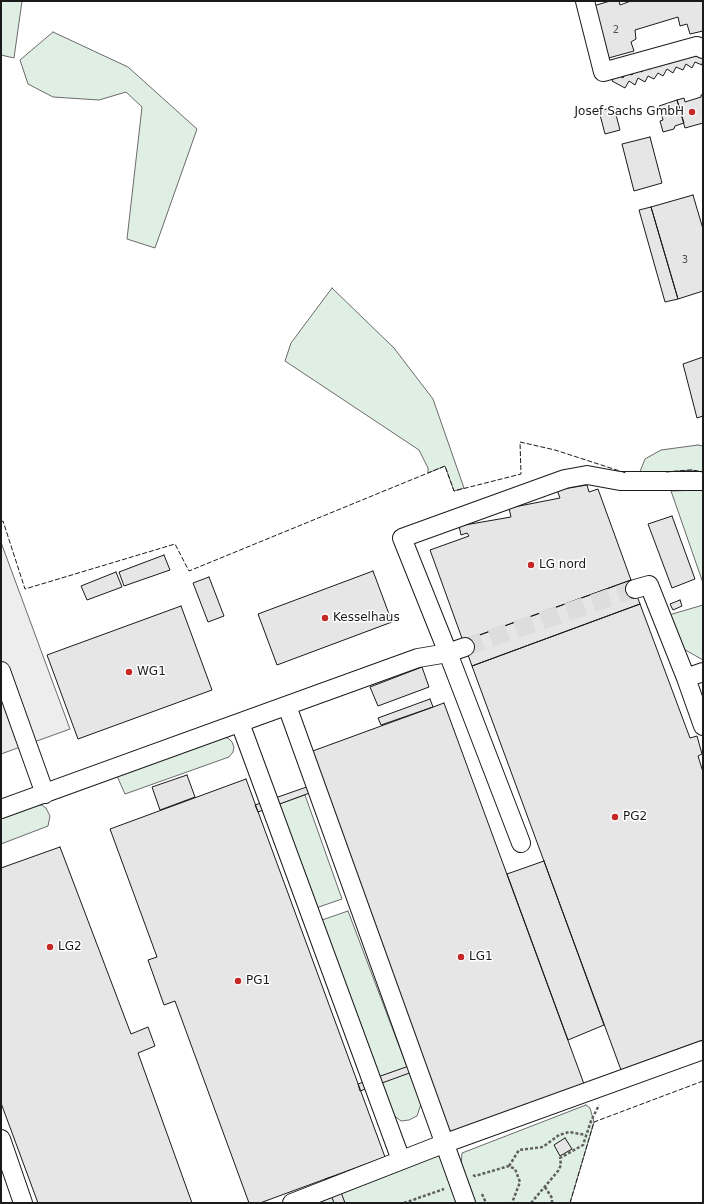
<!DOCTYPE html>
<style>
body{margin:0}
#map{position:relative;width:704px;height:1204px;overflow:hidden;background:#fff;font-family:"DejaVu Sans",sans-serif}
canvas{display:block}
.frame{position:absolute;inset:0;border:2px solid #1a1a1a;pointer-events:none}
</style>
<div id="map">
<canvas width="704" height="1204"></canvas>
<div class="frame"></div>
</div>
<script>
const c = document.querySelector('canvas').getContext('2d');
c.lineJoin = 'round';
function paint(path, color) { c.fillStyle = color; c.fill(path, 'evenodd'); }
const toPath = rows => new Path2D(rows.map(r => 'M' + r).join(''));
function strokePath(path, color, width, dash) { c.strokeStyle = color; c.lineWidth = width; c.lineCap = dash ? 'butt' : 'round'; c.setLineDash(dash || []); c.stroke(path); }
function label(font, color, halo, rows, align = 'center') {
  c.font = font + ' "DejaVu Sans",sans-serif'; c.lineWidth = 3; c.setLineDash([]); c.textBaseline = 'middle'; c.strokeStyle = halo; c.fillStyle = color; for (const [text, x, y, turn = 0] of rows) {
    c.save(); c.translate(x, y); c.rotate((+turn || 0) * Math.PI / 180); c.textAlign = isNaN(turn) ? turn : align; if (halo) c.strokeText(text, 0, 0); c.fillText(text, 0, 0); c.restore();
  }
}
const green = toPath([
 [1,1,22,1,14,58,1,55,1,1],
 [53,32,128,67,197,129,155,248,127,239,142,107,126,92,99,100,53,97,28,84,20,60,53,32],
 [332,288,394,348,433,399,464,488,454,491,445,466,428,473,428,468,419,450,285,361,291,343,332,288],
 [698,445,703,446,703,472,691,470,639,474,645,459,661,450,698,445],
 [699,490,703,491,703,583,671,491,699,490],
 [703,605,703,660,680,647,669,615,703,605],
 [222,737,228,738,232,742,234,747,233,752,229,757,125,794,117,776,222,737],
 [305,795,342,899,316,908,279,804,305,795],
 [35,805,42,805,46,808,50,816,48,826,1,844,1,817,35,805],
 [348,911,421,1104,417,1116,409,1120,401,1121,392,1114,322,920,348,911],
 [586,1105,590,1108,594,1122,570,1203,475,1203,461,1167,462,1153,586,1105],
 [440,1155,458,1203,313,1203,327,1195,440,1155]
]);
const parking = toPath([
 [2,545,70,729,1,754,1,546,2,545]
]);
const building = toPath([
 [610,1,619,1,620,5,631,1,703,1,703,31,690,34,687,24,680,26,678,17,635,30,636,39,631,42,634,51,605,59,590,7,610,1],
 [693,52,703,57,702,65,695,62,692,68,686,64,683,70,676,67,673,73,667,69,663,76,658,73,654,79,648,76,645,82,638,78,635,85,629,81,625,88,612,81,616,74,623,78,626,72,632,75,636,69,642,72,646,66,651,69,654,63,661,66,664,60,670,64,674,57,680,61,683,54,690,58,693,52],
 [703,94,703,123,685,128,677,100,684,98,685,102,701,97,701,95,703,94],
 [677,100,684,123,675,126,674,129,663,132,660,121,663,120,659,106,677,100],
 [614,107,620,130,605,134,599,111,614,107],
 [650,137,662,183,634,191,622,144,650,137],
 [693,195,703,229,703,291,678,299,651,207,693,195],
 [651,207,678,299,665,302,639,210,651,207],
 [703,357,703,416,697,418,683,364,703,357],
 [587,485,589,492,598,489,631,580,463,641,430,550,469,536,467,533,461,535,459,526,511,517,509,508,560,498,557,490,587,485],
 [672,516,695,579,672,588,648,524,672,516],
 [164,555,170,570,124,586,119,572,164,555],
 [373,571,392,622,277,665,258,614,373,571],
 [116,572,122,587,87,600,81,586,116,572],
 [209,577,224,616,208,622,193,583,209,577],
 [631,580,640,604,472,666,463,641,631,580],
 [680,600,682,606,673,610,670,604,680,600],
 [640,604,690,738,697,736,702,754,698,756,703,772,703,1040,621,1070,472,666,640,604],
 [181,606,212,690,78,739,47,655,181,606],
 [422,667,429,687,378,706,370,687,422,667],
 [430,699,433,707,381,725,378,718,430,699],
 [444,703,584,1084,450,1133,310,752,444,703],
 [187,775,195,797,160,810,152,787,187,775],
 [246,779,385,1157,260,1203,249,1203,175,1001,164,1005,148,960,157,957,110,829,246,779],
 [321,782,323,788,258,812,255,805,321,782],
 [60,847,131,1034,148,1027,155,1046,138,1053,192,1203,38,1203,1,1103,1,868,60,847],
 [544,861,604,1025,568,1040,507,874,544,861],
 [423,1061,426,1067,360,1091,358,1084,423,1061],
 [565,1138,572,1149,560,1156,554,1145,565,1138],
 [335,1176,345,1203,334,1203,325,1179,335,1176]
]);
const minorTunnel = toPath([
 [465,647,635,589]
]);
const path = toPath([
 [509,1166,519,1150,543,1147,559,1135,569,1132,586,1135],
 [473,1175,475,1176,509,1166,515,1169,520,1182,512,1203],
 [545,1187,552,1198,552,1203],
 [482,1194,486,1203],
 [404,1203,444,1189],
 [531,1203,558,1171,561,1165,560,1158,583,1145,591,1121,599,1105]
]);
const minor = toPath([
 [585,1,603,72,697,46,703,49],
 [635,589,649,585,686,678,703,726],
 [465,647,448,653,521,843],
 [1,671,45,794],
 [686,678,703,672],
 [287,706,466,1203],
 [240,723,401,1160],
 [1,809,418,658,448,653,402,538,565,479,587,475,620,481,703,481],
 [1,1139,23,1203],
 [292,1203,443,1144,703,1050]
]);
const fence = toPath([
 [666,472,691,470,703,472],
 [1,522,3,521,25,589,175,544,189,571,445,466,454,491,521,474,520,442,555,450,626,473],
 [570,1203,594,1122,703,1081]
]);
const markers = [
 [692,112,4,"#c62828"],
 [531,565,4,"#c62828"],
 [325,618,4,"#c62828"],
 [129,672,4,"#c62828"],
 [615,817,4,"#c62828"],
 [50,947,4,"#c62828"],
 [461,957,4,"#c62828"],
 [238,981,4,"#c62828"]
];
const numberNames = [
 ["2",616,30],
 ["3",685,260]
];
const poiNames = [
 ["Josef Sachs GmbH",684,112,"right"],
 ["LG nord",539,565],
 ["Kesselhaus",333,618],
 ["WG1",137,672],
 ["PG2",623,817],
 ["LG2",58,947],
 ["LG1",469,957],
 ["PG1",246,981]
];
paint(green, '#e0efe3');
strokePath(green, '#6a6a6a', 1);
paint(parking, '#ededed');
strokePath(parking, '#6a6a6a', 1);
paint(building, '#e6e6e6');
strokePath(building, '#1a1a1a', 1);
strokePath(minorTunnel, '#ddd', 18, [18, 9]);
strokePath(minor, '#1a1a1a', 20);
strokePath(path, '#5f5f5f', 2.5, [3, 2]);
strokePath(minor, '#fff', 18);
strokePath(fence, '#1a1a1a', 1, [5, 2]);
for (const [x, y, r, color] of markers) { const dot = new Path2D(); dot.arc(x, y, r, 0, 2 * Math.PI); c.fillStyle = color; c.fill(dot); strokePath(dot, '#fff', 1.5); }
label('10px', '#4d4d4d', null, numberNames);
label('12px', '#1a1a1a', '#fff', poiNames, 'left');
</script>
